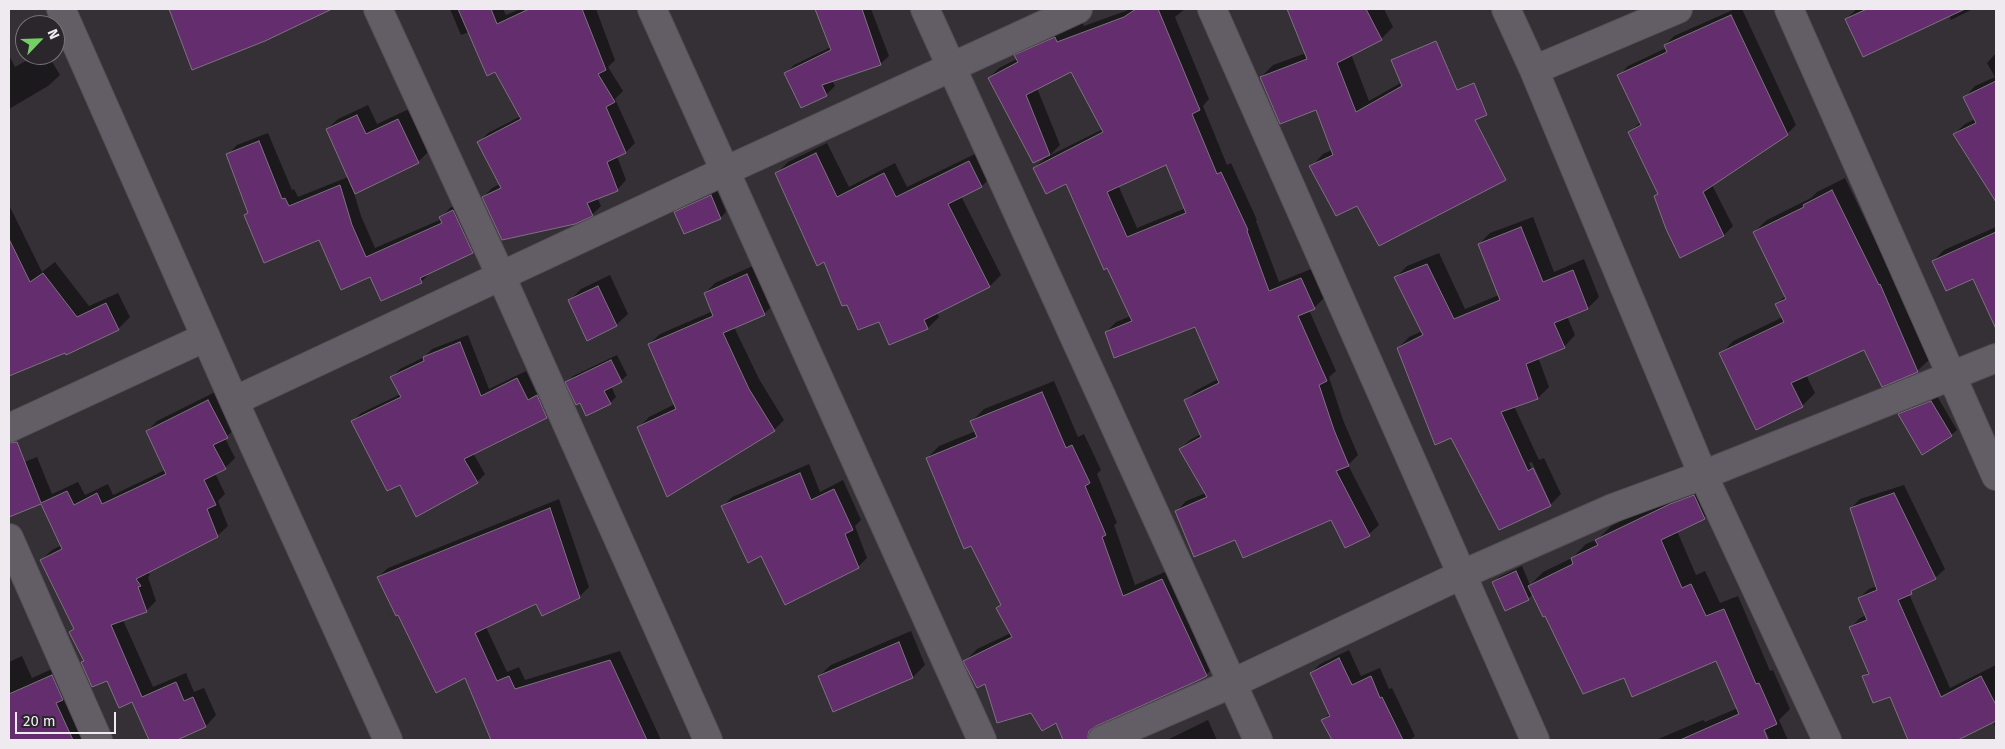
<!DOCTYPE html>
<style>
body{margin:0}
#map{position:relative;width:2005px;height:749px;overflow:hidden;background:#352f36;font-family:"Fira Sans",sans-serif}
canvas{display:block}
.frame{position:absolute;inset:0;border:10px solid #eeeaef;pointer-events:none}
.north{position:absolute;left:15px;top:15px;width:50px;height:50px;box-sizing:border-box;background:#2b252c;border:1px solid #79747a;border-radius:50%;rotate:66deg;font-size:14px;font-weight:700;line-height:20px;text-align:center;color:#eeeaef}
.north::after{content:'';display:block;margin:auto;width:18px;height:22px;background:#70d35f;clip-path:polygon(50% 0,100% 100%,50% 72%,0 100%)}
.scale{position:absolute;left:15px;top:712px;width:101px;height:22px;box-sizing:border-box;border:2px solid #eeeaef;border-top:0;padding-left:6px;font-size:15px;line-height:18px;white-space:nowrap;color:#eeeaef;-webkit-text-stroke:4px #2b252c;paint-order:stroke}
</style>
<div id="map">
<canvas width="2005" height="749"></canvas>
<div class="frame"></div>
<div class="north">N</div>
<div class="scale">20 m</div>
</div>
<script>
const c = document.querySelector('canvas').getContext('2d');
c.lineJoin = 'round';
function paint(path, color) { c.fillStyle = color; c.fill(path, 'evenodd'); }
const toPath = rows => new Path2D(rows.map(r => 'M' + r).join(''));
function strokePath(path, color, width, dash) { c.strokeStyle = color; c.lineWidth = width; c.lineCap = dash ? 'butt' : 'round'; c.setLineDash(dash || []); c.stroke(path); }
const shadow = toPath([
 [170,9,322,9,316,15,193,68],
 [450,9,503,9,506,15,520,9,596,9,615,60,608,67,623,91,615,99,635,143,626,152,617,156,626,180,617,190,597,197,601,206,592,215,483,197,492,188,500,184,478,143,488,133,521,116,496,71,469,32,461,35],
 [816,9,871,9,889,56,880,64,832,80,835,86,827,94,802,106,786,73,794,65,831,47],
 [1131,9,1185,9,1175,17,1209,99,1203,106,1227,165,1231,163,1257,220,1256,221,1279,282,1311,269,1324,298,1314,308,1309,310,1336,371,1329,377,1343,420,1358,455,1348,465,1379,525,1369,534,1331,518,1236,538,1177,511,1186,501,1206,493,1180,449,1190,440,1201,434,1185,400,1195,391,1218,379,1195,326,1106,332,1116,322,1131,316,1066,182,1034,168,1046,157,989,78,999,68,1017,59,1016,56,1026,46,1082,21,1084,26],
 [1071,71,1103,129,1049,156,1060,145,1037,88],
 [1167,164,1186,208,1137,228,1118,185],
 [1293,9,1384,9,1393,27,1381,39,1351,54,1369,101,1416,74,1358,204,1311,167,1323,154,1332,150,1316,108,1261,77,1273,65,1306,53,1290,12],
 [1735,9,1742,9,1796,125,1787,134,1712,185,1733,226,1724,235,1681,256,1655,196,1659,193,1629,132,1641,122,1619,76,1628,66,1666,48,1665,45,1674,36],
 [1857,9,1973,9,1951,20,1949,15,1846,19],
 [1996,53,1996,184,1989,189,1954,134,1965,124,1975,119,1965,97,1975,86,1995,77,1987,63],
 [9,55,15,67,36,55,48,55,60,75,48,86,9,109],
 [368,105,377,124,409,109,429,151,418,162,354,193,361,216,375,248,442,219,441,217,450,208,463,202,481,243,472,252,430,273,421,282,371,276,319,238,245,216,249,212,228,154,237,145,268,133,292,190,294,189,298,197,348,177,327,129,338,119],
 [827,143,849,187,895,163,907,187,981,151,993,175,982,186,961,196,1001,275,990,286,937,312,939,317,928,328,889,344,879,320,848,303,777,173,788,162],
 [1845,178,1891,273,1930,359,1917,371,1864,348,1806,375,1815,393,1802,406,1721,354,1733,341,1783,317,1777,304,1786,295,1754,232,1767,220,1811,198,1817,192],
 [717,190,726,212,720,218,676,212,682,206],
 [9,205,42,272,55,262,89,306,118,293,130,317,118,329,9,375],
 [1533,217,1554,272,1584,259,1599,297,1588,308,1567,316,1575,335,1564,347,1538,357,1549,387,1538,398,1514,406,1539,460,1544,458,1561,494,1550,505,1452,437,1398,348,1409,337,1422,331,1396,277,1407,266,1439,253,1465,309,1499,295,1479,244,1490,233],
 [1532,462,1550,502,1548,502,1529,463],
 [1996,227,1996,321,1994,322,1973,277,1933,261,1944,250],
 [757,264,774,304,764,314,734,327,759,379,784,420,774,430,639,427,649,417,675,404,649,344,660,334,713,311,705,293,715,283],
 [610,275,628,314,616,325,569,301,581,289],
 [468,335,489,389,526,371,536,392,545,388,555,409,547,417,473,453,485,474,477,482,400,484,353,421,361,413,401,394,392,377,400,369,424,357,432,349],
 [617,355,627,375,621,381,611,386,616,397,610,403,580,401,567,382,573,376],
 [1054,381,1078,437,1084,434,1101,470,1097,474,1117,523,1114,525,1135,585,1174,568,1218,663,1206,675,1056,721,1031,711,986,682,965,661,977,649,1011,633,998,608,1002,604,927,458,939,446,976,431,972,421,984,409],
 [219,390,237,427,225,438,235,458,225,468,215,473,225,494,218,501,228,526,217,536,148,572,150,575,148,577,156,601,146,611,123,620,153,687,186,673,194,692,204,688,216,715,206,726,174,740,150,740,133,700,107,679,82,662,85,660,71,632,75,628,41,560,52,550,62,545,41,502,12,514,9,506,9,468,37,457,52,494,78,482,85,495,108,484,113,495,165,470,147,431,157,421],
 [1937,396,1957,430,1951,435,1899,414,1905,408],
 [809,464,820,492,843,480,861,520,855,526,867,558,858,567,762,555,723,506,732,497],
 [1708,482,1718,504,1704,518,1677,531,1696,575,1705,571,1720,603,1738,596,1770,671,1773,670,1790,709,1779,720,1788,740,1770,740,1762,724,1760,725,1767,740,1656,740,1703,720,1705,722,1738,708,1717,659,1624,676,1546,615,1533,594,1528,599,1493,583,1499,577,1522,566,1530,585,1543,572,1572,558,1586,544,1598,539,1611,526,1685,490],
 [1904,485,1945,569,1935,578,1919,586,1909,594,1950,688,1996,665,1996,730,1993,721,1955,740,1909,740,1890,695,1863,677,1869,671,1851,627,1860,618,1866,615,1859,598,1869,589,1877,586,1851,508,1860,499],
 [559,499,589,587,579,597,537,602,486,627,507,672,519,667,525,680,620,651,661,740,492,740,466,677,398,613,378,577,388,568],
 [911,631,925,665,913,677,834,710,819,676,831,665],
 [1349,650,1361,676,1380,668,1389,689,1392,688,1415,736,1410,740,1333,740,1323,720,1330,713,1311,673,1320,664],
 [22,656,32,678,65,663,91,740,9,740,9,662],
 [1208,720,1217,740,1167,740]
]);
const building = toPath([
 [169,9,332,9,265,41,192,70,169,9],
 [458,9,491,9,497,24,529,9,582,9,606,70,598,74,615,102,606,107,626,153,607,162,618,191,587,203,593,216,575,224,502,240,482,197,501,188,477,142,521,119,495,72,487,76,458,9],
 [815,9,862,9,881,65,822,85,827,96,801,108,784,73,831,50,815,9],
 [1136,9,1158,9,1200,110,1192,114,1217,174,1221,172,1248,230,1247,231,1269,291,1301,278,1315,309,1298,316,1327,381,1319,385,1334,430,1349,466,1336,471,1370,536,1345,548,1331,520,1243,558,1235,540,1194,557,1175,511,1207,497,1179,449,1201,437,1184,400,1219,383,1195,327,1114,358,1105,332,1132,321,1107,268,1104,270,1066,184,1046,194,1033,168,1103,132,1071,72,1026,95,1050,155,1033,163,988,78,1018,62,1014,55,1055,37,1057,42,1124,17,1136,9],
 [1166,165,1186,213,1127,237,1107,192,1166,165],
 [1287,9,1366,9,1382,40,1337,63,1356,112,1402,86,1391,60,1436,41,1457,90,1474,83,1487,115,1475,120,1506,180,1379,246,1357,206,1336,216,1309,166,1333,155,1316,110,1280,124,1260,77,1307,59,1287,9],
 [1867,9,1965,9,1863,57,1845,19,1867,9],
 [1731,15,1788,135,1703,192,1724,236,1680,258,1666,229,1654,196,1658,194,1628,132,1641,125,1617,75,1667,52,1664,45,1731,15],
 [1996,81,1996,202,1953,134,1976,123,1963,97,1996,81],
 [357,115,366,134,398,119,419,163,355,194,326,129,357,115],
 [259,141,282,199,285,198,289,206,340,185,352,225,366,257,442,223,439,217,453,210,473,253,420,278,422,283,381,301,370,277,341,290,319,240,264,263,244,215,248,213,226,154,259,141],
 [816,153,837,197,884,173,896,197,969,161,982,187,948,204,990,287,924,320,928,329,889,345,879,322,858,330,847,305,842,306,824,262,817,266,775,173,816,153],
 [1832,190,1879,285,1880,284,1918,372,1882,387,1864,350,1791,383,1803,407,1756,430,1719,353,1784,322,1775,304,1786,299,1753,232,1804,207,1803,205,1832,190],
 [711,195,721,219,684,234,674,212,711,195],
 [1521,227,1543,282,1573,270,1588,309,1554,323,1565,348,1526,364,1538,399,1501,412,1528,471,1533,468,1551,506,1499,530,1451,438,1435,445,1397,348,1423,335,1394,277,1427,264,1454,319,1500,300,1478,244,1521,227],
 [1996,232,1996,329,1973,279,1946,291,1932,261,1996,232],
 [9,239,30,282,43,273,77,317,106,303,119,330,66,355,65,353,9,376,9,239],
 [747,274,765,315,723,333,749,389,775,431,667,497,637,427,676,409,648,344,713,316,704,293,747,274],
 [598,286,617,326,587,341,568,300,598,286],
 [460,342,481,396,517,378,528,400,537,395,547,418,464,459,478,483,416,517,400,485,387,491,351,421,401,397,390,377,424,361,423,357,460,342],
 [611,360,622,382,604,391,611,404,586,416,580,403,576,405,565,382,611,360],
 [1042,392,1066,448,1072,445,1090,483,1085,486,1106,535,1102,537,1123,596,1162,579,1207,676,1197,681,1096,726,1089,731,1087,740,1063,740,1056,723,1042,731,1031,713,997,723,985,684,977,688,963,661,1012,637,996,608,1001,605,971,546,964,549,926,458,977,437,970,421,1042,392],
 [208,400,228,438,213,445,226,469,204,480,216,505,207,509,218,537,136,579,141,586,138,587,147,612,111,625,142,697,176,682,184,701,193,697,206,727,177,740,149,740,132,702,119,708,107,681,92,687,81,662,84,661,69,632,74,629,40,560,62,549,41,504,9,517,9,443,17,442,41,503,67,491,74,505,97,493,102,504,166,474,146,431,208,400],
 [1931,401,1952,436,1922,455,1898,414,1931,401],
 [800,473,811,500,834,489,853,530,845,534,859,568,785,605,761,556,748,563,721,506,800,473],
 [1894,493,1936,579,1911,591,1912,594,1898,600,1941,697,1981,676,1996,705,1996,721,1958,740,1908,740,1890,697,1873,703,1862,676,1869,674,1849,627,1867,620,1858,598,1877,590,1850,508,1894,493],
 [1694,495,1705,519,1661,540,1682,588,1691,584,1706,616,1724,609,1756,684,1759,683,1777,724,1764,730,1768,740,1680,740,1739,714,1716,661,1632,697,1624,678,1583,694,1545,616,1543,617,1528,586,1573,564,1571,558,1598,545,1595,540,1670,504,1694,495],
 [550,508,580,598,542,616,536,604,475,633,497,681,509,676,515,689,610,660,647,740,491,740,465,678,436,693,398,615,396,616,377,577,550,508],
 [1516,571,1529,600,1505,611,1492,582,1516,571],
 [899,642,913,678,833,712,818,676,899,642],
 [1339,658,1352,685,1371,676,1380,698,1382,697,1403,740,1332,740,1321,720,1330,716,1310,673,1339,658],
 [52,675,63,700,56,703,73,740,9,740,9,694,52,675]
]);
const minor = toPath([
 [61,9,234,401,388,740],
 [378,9,501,276,708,740],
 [652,9,982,740],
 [925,9,1258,740],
 [1212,9,1535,740],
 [1506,9,1534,70,1703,475,1827,740],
 [1789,9,1996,476],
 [1534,70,1678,9],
 [234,401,725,171,1078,9],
 [9,428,206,337],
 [9,538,98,740],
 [1102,740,1233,683,1463,574,1613,508,1703,475,1996,358]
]);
paint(shadow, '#0007');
paint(building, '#632d6e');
strokePath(building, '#7b747d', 1);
strokePath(minor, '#534e54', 30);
strokePath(minor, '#635d65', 28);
</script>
